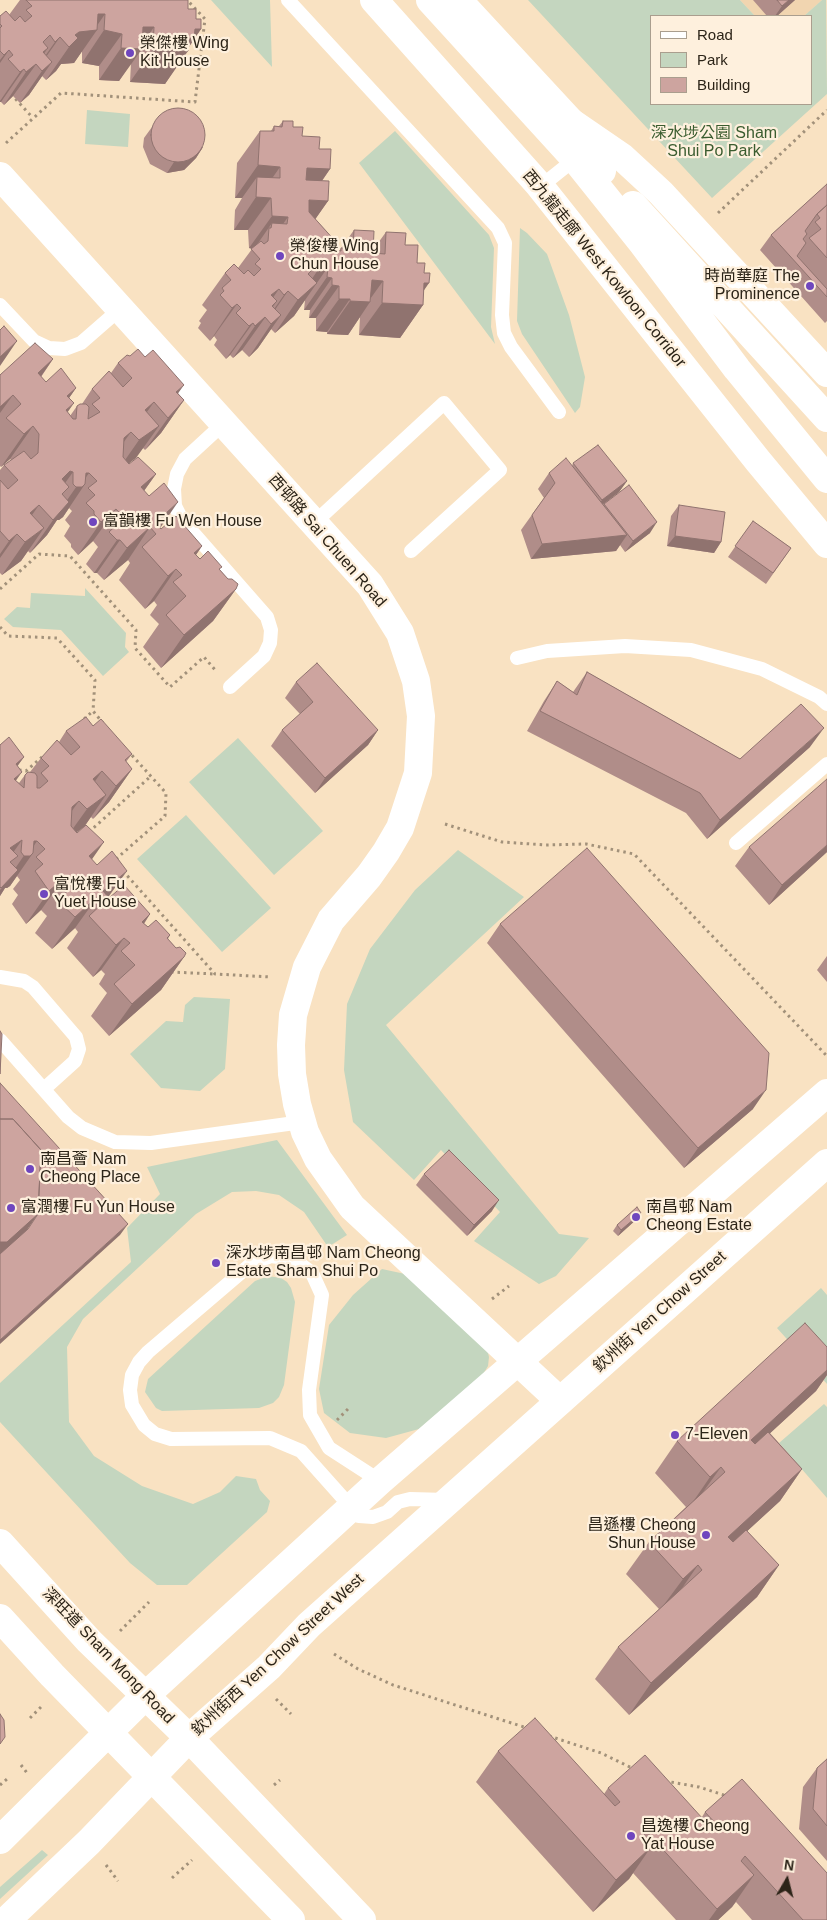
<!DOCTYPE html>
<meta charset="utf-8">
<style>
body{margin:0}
#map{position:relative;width:827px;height:1920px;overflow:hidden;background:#f9e2c2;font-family:Helvetica,sans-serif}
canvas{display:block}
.legend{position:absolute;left:650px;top:15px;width:162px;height:90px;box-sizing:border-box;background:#fef0dd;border:1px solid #aa9e8e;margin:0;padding:6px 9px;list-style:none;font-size:15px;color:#2c2418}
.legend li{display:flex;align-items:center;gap:10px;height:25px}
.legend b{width:25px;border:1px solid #aa9e8e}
.north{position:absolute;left:762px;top:1855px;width:50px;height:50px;-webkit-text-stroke:4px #fef0dd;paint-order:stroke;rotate:8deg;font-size:14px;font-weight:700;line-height:20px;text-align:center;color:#2c2418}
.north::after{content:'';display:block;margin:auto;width:18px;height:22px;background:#2c2418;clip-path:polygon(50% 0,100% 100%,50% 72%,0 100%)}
</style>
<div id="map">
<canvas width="827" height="1920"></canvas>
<ul class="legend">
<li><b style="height:6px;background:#fff"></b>Road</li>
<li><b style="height:14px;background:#c4d6bf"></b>Park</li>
<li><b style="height:14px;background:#cda49f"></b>Building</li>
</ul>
<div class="north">N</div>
</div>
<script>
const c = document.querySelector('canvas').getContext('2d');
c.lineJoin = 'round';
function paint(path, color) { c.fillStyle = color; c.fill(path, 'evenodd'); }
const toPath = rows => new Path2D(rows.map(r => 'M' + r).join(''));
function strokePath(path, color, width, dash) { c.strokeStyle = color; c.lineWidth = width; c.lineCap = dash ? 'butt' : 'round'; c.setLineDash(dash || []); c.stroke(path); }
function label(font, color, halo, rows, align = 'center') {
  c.font = font + ' Helvetica,"Noto Sans TC",sans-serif'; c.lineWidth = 4.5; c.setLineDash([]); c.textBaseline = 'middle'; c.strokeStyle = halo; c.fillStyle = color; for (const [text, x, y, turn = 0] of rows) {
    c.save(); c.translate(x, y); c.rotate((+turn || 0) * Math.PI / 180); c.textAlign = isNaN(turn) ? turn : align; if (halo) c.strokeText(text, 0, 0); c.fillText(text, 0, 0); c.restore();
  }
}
const built = toPath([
 [740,0,822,0,804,16,755,16]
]);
const green = toPath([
 [211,0,270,0,272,67],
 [528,0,740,0,755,16,651,16,651,104,811,104,811,16,804,16,822,0,826,0,827,94,712,198],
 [87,110,130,114,128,147,85,144],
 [395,131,489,235,494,248,491,327,495,344,359,163],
 [520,228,527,233,547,254,569,315,585,377,580,407,575,413,522,334,517,321],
 [85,588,126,633,125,647,129,652,103,676,61,630,13,627,4,619,17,607,30,608,31,593,85,596],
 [238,738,323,831,274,875,189,782],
 [186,815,271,908,222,952,137,859],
 [458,850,524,897,386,1025,559,1234,589,1238,556,1276,539,1284,474,1241,500,1212,441,1150,414,1180,353,1122,344,1070,347,1004,370,949,415,890],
 [194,997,230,999,225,1069,200,1091,161,1088,130,1054,166,1021,183,1022,185,1005],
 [277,1140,347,1235,328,1247,304,1212,279,1195,256,1191,232,1192,196,1214,83,1319,67,1347,69,1422,94,1456,142,1486,193,1504,220,1492,236,1476,256,1479,260,1490,270,1501,267,1512,187,1585,157,1585,130,1563,0,1422,0,1383,131,1262,127,1228,160,1194,147,1167],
 [382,1269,419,1277,487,1349,489,1357,488,1366,482,1376,419,1429,386,1438,350,1433,324,1413,319,1389,329,1325,353,1295],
 [268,1276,281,1278,287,1282,291,1288,295,1302,284,1385,279,1397,273,1403,259,1408,162,1411,156,1408,145,1392,148,1379,255,1281],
 [821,1288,827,1295,827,1384,777,1328],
 [824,1404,827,1407,827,1498,779,1443],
 [42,1850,48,1855,0,1899,0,1887]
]);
const path = toPath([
 [11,94,33,118],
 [6,143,61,93,195,102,205,19,187,0],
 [718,213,827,110],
 [0,589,39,554,70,556,136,630,135,648,170,687,204,657,216,671],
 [0,627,8,636,57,638,95,680,93,711,103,723],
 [84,719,93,711],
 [19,770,26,771,42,757],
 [445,824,502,842,546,845,586,844,634,854,826,1055],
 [89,832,151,776],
 [116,859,165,816,166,793,129,752],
 [123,871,215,974,271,977],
 [171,972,215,974],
 [492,1299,509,1286],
 [337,1420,349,1408],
 [120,1631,149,1602],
 [334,1654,358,1669,393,1685,527,1728],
 [276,1699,291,1714],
 [30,1718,42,1706],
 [549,1736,601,1753,634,1769],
 [21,1765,27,1773],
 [665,1781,699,1787,727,1796],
 [0,1785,7,1779],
 [274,1785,280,1780],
 [106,1865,118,1881],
 [172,1878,192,1860]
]);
const lane = toPath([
 [288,0,498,228,505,243,502,315,504,333,511,347,559,412],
 [540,187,575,159],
 [0,305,34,341,49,348,65,349,81,343,120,309],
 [223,424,185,459,177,474,174,489,175,506,182,520,267,617,271,630,270,643,264,656,230,687],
 [314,523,444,403,500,470,411,551],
 [517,658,547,651,625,646,691,650,762,669,819,697,827,704],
 [736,843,827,764],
 [0,977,24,981,33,987,76,1037,79,1049,75,1061,44,1089],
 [0,1040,68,1117,82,1128,115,1142,151,1143,302,1122],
 [380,1481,329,1448,310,1415,309,1390,322,1295,312,1273,293,1259,271,1256,251,1264,148,1352,139,1362,132,1375,130,1390,132,1405,144,1425,155,1434,171,1439,270,1438,301,1451,359,1516,373,1517,387,1512,398,1502,410,1499,447,1500]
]);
const street = toPath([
 [0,176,370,585,400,633,416,681,421,716,418,773,400,828,386,852,369,876,331,920,307,967,293,1015,291,1045,292,1074,297,1104,305,1132,318,1159,352,1207,560,1401]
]);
const secondary = toPath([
 [458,0,571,122,622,157,661,193,827,373],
 [0,1543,89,1641,189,1738,362,1920],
 [0,1618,52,1675,291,1920],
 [0,1840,145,1696,380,1481,827,1093],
 [7,1920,89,1842,189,1738,269,1667,309,1625,827,1163]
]);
const highway = toPath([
 [374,0,539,185,758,461,827,544],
 [430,0,575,159,643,244,737,369,827,479],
 [571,122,602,171],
 [633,205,827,418]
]);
const wall = toPath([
 [20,0,188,0,188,9,196,19,201,29,189,47,165,84,130,82,131,63,119,81,99,80,99,66,82,63,82,51,74,63,61,64,56,71,46,80,42,76,29,95,20,103,13,96,4,105,1,102,0,102,0,16,9,15],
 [753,0,795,0,777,16,767,16],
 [283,121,293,127,302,136,319,149,330,169,322,181,328,201,315,219,336,242,331,250,339,251,354,230,373,250,386,232,405,245,417,263,423,292,423,305,400,338,359,335,360,317,348,335,327,334,327,332,316,331,316,318,309,318,310,310,304,310,305,300,294,316,275,333,271,329,258,348,249,357,242,350,233,358,230,355,226,359,214,345,217,340,214,336,210,341,198,328,201,323,199,321,207,310,202,305,225,273,238,268,252,249,249,248,248,230,234,230,235,210,242,198,235,198,237,163,260,131,271,131,274,126,279,126],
 [152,127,203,147,196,158,184,170,167,173,150,164,143,147,144,138],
 [827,184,827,321,825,323,760,250,771,235],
 [53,359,41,377,46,382,76,388,69,398,67,412,70,416,77,406,82,404,92,389,111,373,118,363,178,393,184,400,161,433,145,450,143,448,129,464,156,474,144,491,160,528,161,529,202,546,196,555,200,559,220,570,236,589,213,621,161,668,143,647,159,624,150,615,157,605,154,601,145,609,119,580,130,563,128,560,104,580,97,573,94,573,86,564,98,547,93,541,78,555,71,547,71,544,64,536,70,526,65,520,72,511,69,508,63,517,59,520,57,520,47,535,30,553,28,551,21,561,2,575,0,573,0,470,4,465,11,460,10,459,1,467,0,466,0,375],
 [573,463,627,481,619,492,603,505,604,504,650,533,625,552,620,545,616,551,531,559,521,530,544,498,538,489,549,473,572,466],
 [679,505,721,542,714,553,667,546,671,516],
 [753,521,791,548,766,584,728,557],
 [587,672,740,759,810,747,707,839,686,813,527,731,544,701,557,681,573,692],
 [296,682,378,730,368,745,315,793,271,746,282,730,300,714,285,698],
 [93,726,132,754,126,762,132,769,109,802,93,819,91,817,84,827,77,832,92,860,108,897,109,898,150,914,144,924,148,927,170,935,168,939,184,957,161,990,109,1036,91,1016,107,993,99,984,105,974,101,970,93,977,67,948,78,932,75,928,52,949,35,933,47,916,41,910,26,924,12,904,18,895,13,889,20,880,17,876,10,886,7,888,5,888,0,896,0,745,24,757,17,766,16,781,19,783,25,775,30,772,41,758,59,742,66,731],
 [749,847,827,852,769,905,735,866],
 [500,924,753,1109,684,1168,487,943],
 [827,956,827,982,817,970],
 [424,1174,492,1211,467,1236,416,1185],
 [638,1218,618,1236,613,1231,617,1225],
 [827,1347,827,1375,816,1391,770,1433,802,1469,780,1501,747,1531,779,1565,757,1597,629,1715,595,1679,618,1647,659,1609,626,1574,649,1542,686,1507,655,1473,677,1441],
 [498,1751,604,1794,608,1788,702,1817,705,1812,827,1920,752,1920,736,1902,732,1907,718,1920,676,1920,633,1873,629,1879,593,1912,476,1782],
 [827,1759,827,1861,799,1829,803,1787,817,1768]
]);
const shadedWall = toPath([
 [789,0,795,0,777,16,775,16,782,6],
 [98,14,105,14,94,30,97,30,74,63,61,64,56,71,46,80,69,47,75,35],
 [143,27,154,27,139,49,142,49,119,81,99,80,121,48],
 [195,29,201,29,186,51,188,51,165,84,130,82,153,49],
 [104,30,122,34,99,66,82,63],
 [60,37,39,67,38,66,55,42],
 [48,48,13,96,4,105,26,72,43,52],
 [9,50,0,63,0,60,4,55],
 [52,62,29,95,20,103,42,71],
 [24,69,1,102,0,102,0,101,20,72],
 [203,147,196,158,184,170,167,173,174,162],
 [258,165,280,167,259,197,271,198,248,230,234,230,256,197,257,177,242,198,235,198],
 [307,168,330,169,307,202,284,201],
 [309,200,328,201,305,234],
 [272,216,288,217,265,249,268,241,272,223,254,249,249,248],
 [313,258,290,291,288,291,268,320,267,319,284,295,308,263],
 [320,267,328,267,294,316,275,333],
 [327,277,332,278,310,310,304,310],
 [372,280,383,281,368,302,370,302,348,335,327,334,350,301],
 [424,283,429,283,414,305,423,305,400,338,359,335,382,303],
 [332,285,339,286,316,318,309,318],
 [279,289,256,322,253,323,230,355,226,359,271,295],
 [339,299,350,299,327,332,316,331],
 [277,301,242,350,233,358,255,326],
 [237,304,214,336,210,341,232,308],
 [281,315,258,348,249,357,271,324],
 [17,341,0,366,0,357],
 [53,359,30,392,38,373],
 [184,385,164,413,176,392],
 [76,388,53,421,67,396],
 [13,395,0,413,0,407],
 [184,400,161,433,145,450,168,418],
 [154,402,132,433,131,432,108,464,124,438,145,410],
 [74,403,51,436,66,410],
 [33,426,10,459,1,467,24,434],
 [159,426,136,458,116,473,139,440],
 [70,471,73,472,50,504,62,479],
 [86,473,89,473,79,487,85,484,63,517,59,520,57,520,47,535,30,553],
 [156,474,133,506,141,487],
 [627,481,619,492,594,511,602,500],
 [178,502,156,534,155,523],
 [39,505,18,535,17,534,0,558,0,554,9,541,30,513],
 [116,509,93,541,78,555,101,522],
 [657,522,650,533,625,552,633,541],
 [150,527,128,560,104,580,127,548],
 [44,528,21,561,2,575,25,542],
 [627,535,616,551,531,559,542,544],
 [675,536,721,542,714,553,667,546],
 [117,540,120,540,97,573,94,573],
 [202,546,179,579,194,553],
 [176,569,154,601,145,609,168,576],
 [236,589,213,621,161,668,184,635],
 [824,728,810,747,707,839,720,820],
 [378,730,368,745,315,793,325,778],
 [24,757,1,789,16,764],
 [132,769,109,802,93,819,116,786],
 [102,771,81,802,79,801,56,833,72,807,93,779],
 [22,772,0,803,14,779],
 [106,795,84,827,64,841,87,809],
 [22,840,0,871,10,848],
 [34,841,37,841,27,856,33,853,10,886,7,888,5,888,0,896,0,890,1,889],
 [104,842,81,875,89,856],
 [827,845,827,852,769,905,782,885],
 [127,871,104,903,103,891],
 [64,878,41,910,26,924,49,891],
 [98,896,75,928,52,949,75,917],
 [150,914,128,947,142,922],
 [124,938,101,970,93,977,116,945],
 [184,957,161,990,109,1036,132,1004],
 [766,1090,753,1109,684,1168,698,1148],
 [499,1200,492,1211,467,1236,474,1225],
 [641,1213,638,1218,618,1236,621,1230],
 [38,1214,20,1240,0,1258,0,1242],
 [128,1224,120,1235,0,1344,0,1340],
 [827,1370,827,1375,816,1391,728,1472,751,1440],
 [721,1467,698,1499,688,1509,710,1477],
 [802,1469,780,1501,706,1569,728,1537],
 [698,1565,676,1597,660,1610,683,1579],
 [779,1565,757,1597,629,1715,651,1683],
 [651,1847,629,1879,593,1912,616,1880],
 [754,1875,732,1907,718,1920,709,1920,717,1909]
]);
const building = toPath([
 [26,0,188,0,188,9,196,9,196,19,201,19,201,29,195,29,194,38,189,38,188,51,153,49,154,27,143,27,142,49,121,48,122,34,104,30,105,14,98,14,97,30,79,32,75,35,78,38,69,47,60,37,55,42,50,35,43,42,48,48,43,52,52,62,42,71,36,64,26,72,24,69,20,72,8,59,13,55,9,50,4,55,0,51,0,28,2,26,0,24,0,16,6,11,15,21,20,16,25,22,32,16,26,10,32,6,26,0],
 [777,0,789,0,782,6,777,0],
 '151 135a27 27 0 1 1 54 0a27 27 0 1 1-54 0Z',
 [283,121,293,121,293,127,303,127,302,136,320,137,319,149,331,149,330,169,307,168,306,180,329,181,328,201,309,200,309,212,336,242,328,249,341,251,341,248,353,249,354,230,374,231,373,253,385,254,386,232,406,233,405,245,418,245,417,263,425,263,424,273,430,273,429,283,424,283,423,305,382,303,383,281,372,280,370,302,350,301,350,299,339,299,339,286,332,285,332,278,327,277,328,267,320,267,313,258,308,263,313,269,308,274,317,283,298,300,288,291,284,295,279,289,271,295,277,301,272,306,281,315,271,324,265,317,255,326,253,323,249,326,236,313,241,308,237,304,232,308,220,295,224,291,222,288,231,280,225,273,234,264,244,274,248,270,254,276,261,269,255,264,260,259,251,249,261,241,264,244,268,241,269,228,271,228,272,223,287,224,288,217,272,216,271,198,256,197,257,177,280,178,280,167,258,165,260,131,274,131,274,126,282,127,283,121],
 [827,184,827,205,817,214,805,231,807,234,803,239,806,243,797,256,827,289,827,297,771,235,827,184],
 [827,205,827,258,809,238,821,229,815,222,820,218,817,214,827,205],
 [4,326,17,341,0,357,0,330,4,326],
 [35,343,53,359,38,373,46,382,61,368,76,388,67,396,74,403,66,410,73,419,76,419,77,406,80,404,86,404,89,407,88,419,100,412,92,404,100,398,92,389,109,371,123,387,132,378,118,363,127,355,130,356,138,349,145,357,153,350,184,385,176,392,184,400,168,418,154,402,145,410,159,426,139,440,131,432,124,438,123,457,129,464,138,457,156,474,141,487,149,496,164,483,178,502,155,523,161,529,176,516,202,546,194,553,200,559,208,551,222,567,219,569,228,579,232,579,238,584,236,589,184,635,166,615,186,596,173,582,182,575,176,569,168,576,142,547,156,534,150,527,127,548,120,540,117,540,109,532,124,518,116,509,101,522,94,514,94,511,86,503,95,495,88,488,97,481,89,473,86,473,85,484,82,487,76,487,73,484,73,472,70,471,62,479,69,487,62,494,69,502,53,520,39,505,30,513,44,528,25,542,17,534,9,541,0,531,0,480,8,489,18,480,4,465,24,451,31,459,38,453,39,434,33,426,24,434,6,418,21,404,13,395,0,407,0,375,35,343],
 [598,445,627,481,602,500,573,463,598,445],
 [566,458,627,535,542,544,532,515,555,483,549,473,566,458],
 [629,485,657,522,633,541,604,504,629,485],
 [679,505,725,512,721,542,675,536,679,505],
 [753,521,791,548,773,573,735,546,753,521],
 [317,663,378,730,325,778,282,730,313,702,296,682,317,663],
 [587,672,740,759,801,704,824,728,720,820,700,793,540,711,557,681,577,695,587,672],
 [86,717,93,726,101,719,132,754,125,760,132,769,116,786,102,771,93,779,106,795,87,809,79,801,72,807,71,826,77,833,86,825,104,842,89,856,97,865,112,851,127,871,103,891,109,898,124,885,150,914,142,922,148,927,156,920,170,935,167,938,176,948,180,947,186,953,184,957,132,1004,114,984,135,965,121,951,130,943,124,938,116,945,89,916,104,902,98,896,75,917,57,900,73,887,64,878,49,891,35,871,43,864,36,857,45,849,37,841,34,841,33,853,30,856,24,856,21,852,22,840,10,848,18,856,10,862,18,870,1,888,0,887,0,745,9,737,24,757,16,764,22,772,14,779,24,788,25,775,28,772,35,773,37,776,37,788,40,788,48,781,41,773,49,766,41,758,57,740,71,755,80,747,66,731,86,717],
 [827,779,827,845,782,885,749,847,827,779],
 [587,848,769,1053,766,1090,698,1148,500,924,587,848],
 [0,1031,2,1034,0,1074,0,1031],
 [0,1083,128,1224,0,1340,0,1254,28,1229,38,1214,41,1150,13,1119,0,1119,0,1083],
 [0,1119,13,1119,41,1150,38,1214,7,1242,0,1242,0,1119],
 [449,1150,499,1200,474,1225,424,1174,449,1150],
 [637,1207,641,1213,621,1230,617,1225,637,1207],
 [805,1323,827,1347,827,1370,751,1440,755,1444,768,1432,802,1469,728,1537,733,1542,746,1530,779,1565,651,1683,618,1647,702,1570,698,1565,683,1579,649,1542,725,1472,721,1467,710,1477,677,1441,805,1323],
 [0,1714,4,1720,5,1737,0,1744,0,1714],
 [535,1718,615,1806,620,1802,608,1788,645,1755,713,1830,718,1826,705,1812,742,1779,827,1873,827,1920,803,1920,745,1856,741,1861,754,1875,717,1909,647,1832,642,1837,651,1847,616,1880,498,1751,535,1718],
 [827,1759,827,1826,813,1809,817,1768,827,1759]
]);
const markers = [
 [130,53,5,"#6f46be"],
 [280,256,5,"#6f46be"],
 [810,286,5,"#6f46be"],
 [93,522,5,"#6f46be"],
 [44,894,5,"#6f46be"],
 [30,1169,5,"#6f46be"],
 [11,1208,5,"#6f46be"],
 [636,1217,5,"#6f46be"],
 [216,1263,5,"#6f46be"],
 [675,1435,5,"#6f46be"],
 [706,1535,5,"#6f46be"],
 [631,1836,5,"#6f46be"]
];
const poiNames = [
 ["榮傑樓 Wing",140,44],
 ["Kit House",140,62],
 ["榮俊樓 Wing",290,247],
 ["Chun House",290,265],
 ["時尚華庭 The",800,277,"right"],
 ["Prominence",800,295,"right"],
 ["富韻樓 Fu Wen House",103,522],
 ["富悅樓 Fu",54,885],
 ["Yuet House",54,903],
 ["南昌薈 Nam",40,1160],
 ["Cheong Place",40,1178],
 ["富潤樓 Fu Yun House",21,1208],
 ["南昌邨 Nam",646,1208],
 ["Cheong Estate",646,1226],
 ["深水埗南昌邨 Nam Cheong",226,1254],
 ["Estate Sham Shui Po",226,1272],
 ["7-Eleven",685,1435],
 ["昌遜樓 Cheong",696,1526,"right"],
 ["Shun House",696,1544,"right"],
 ["昌逸樓 Cheong",641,1827],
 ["Yat House",641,1845]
];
const parkNames = [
 ["深水埗公園 Sham",714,134],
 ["Shui Po Park",714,152]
];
const streetNames = [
 ["西九龍走廊 West Kowloon Corridor",604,269,51],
 ["西邨路 Sai Chuen Road",327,541,49],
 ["欽州街 Yen Chow Street",660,1312,-42],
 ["欽州街西 Yen Chow Street West",278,1655,-43],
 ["深旺道 Sham Mong Road",108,1656,46]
];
paint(built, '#f1d5b0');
paint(green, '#c4d6bf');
strokePath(path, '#a2917a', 3, [2.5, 4]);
strokePath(lane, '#fff', 14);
strokePath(street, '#fff', 28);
strokePath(secondary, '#fff', 28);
strokePath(highway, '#fff', 28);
paint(wall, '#b08d89');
paint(shadedWall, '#90736f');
paint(building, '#cda49f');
strokePath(building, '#90736f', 1);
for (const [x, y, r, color] of markers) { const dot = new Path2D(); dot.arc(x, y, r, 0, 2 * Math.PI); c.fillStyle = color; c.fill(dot); strokePath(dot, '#fef0dd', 2); }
label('16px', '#2c2418', '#fef0dd', poiNames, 'left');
label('16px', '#3a5c2f', '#fef0dd', parkNames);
label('16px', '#2c2418', '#fef0dd', streetNames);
</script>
